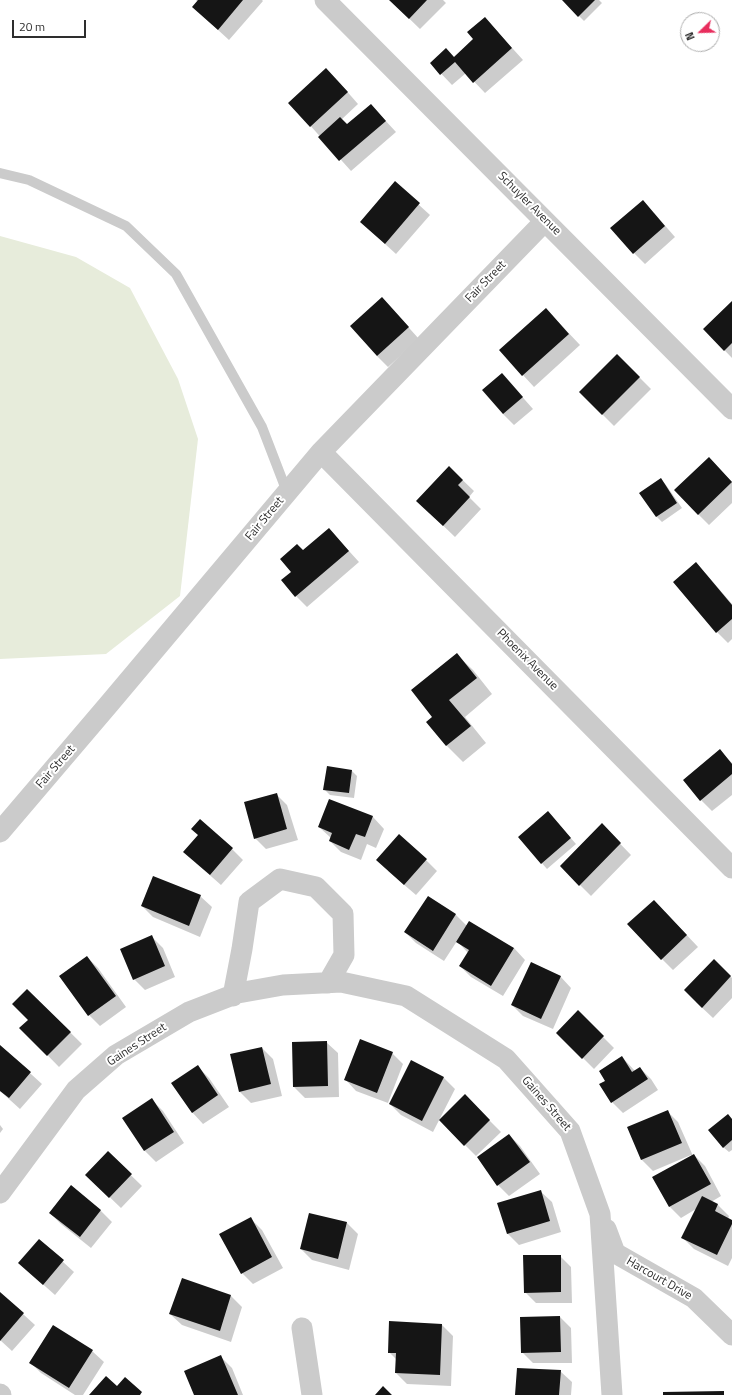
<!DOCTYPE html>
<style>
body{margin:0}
#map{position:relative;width:732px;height:1395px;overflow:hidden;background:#fff;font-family:"Titillium Web",sans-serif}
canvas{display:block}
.north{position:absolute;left:680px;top:12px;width:40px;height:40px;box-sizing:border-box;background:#fff;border:1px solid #ababab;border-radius:50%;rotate:247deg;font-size:11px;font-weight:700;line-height:16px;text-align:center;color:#2e2e2e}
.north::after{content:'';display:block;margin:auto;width:14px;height:18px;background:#e82d5d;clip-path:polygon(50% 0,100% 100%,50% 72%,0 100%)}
.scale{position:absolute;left:12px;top:20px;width:74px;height:18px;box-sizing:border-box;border:2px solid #2e2e2e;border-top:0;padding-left:5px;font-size:12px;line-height:14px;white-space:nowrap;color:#2e2e2e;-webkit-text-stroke:3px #fff;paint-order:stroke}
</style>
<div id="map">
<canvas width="732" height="1395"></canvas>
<div class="north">N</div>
<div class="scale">20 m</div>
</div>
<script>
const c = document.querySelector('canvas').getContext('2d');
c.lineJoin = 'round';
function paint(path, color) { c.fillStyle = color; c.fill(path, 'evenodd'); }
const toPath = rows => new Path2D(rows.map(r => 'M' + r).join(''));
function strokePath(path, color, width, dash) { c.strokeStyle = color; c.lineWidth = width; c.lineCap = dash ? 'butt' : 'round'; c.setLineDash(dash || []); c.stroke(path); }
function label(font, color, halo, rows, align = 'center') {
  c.font = font + ' "Titillium Web",sans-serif'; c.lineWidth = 4; c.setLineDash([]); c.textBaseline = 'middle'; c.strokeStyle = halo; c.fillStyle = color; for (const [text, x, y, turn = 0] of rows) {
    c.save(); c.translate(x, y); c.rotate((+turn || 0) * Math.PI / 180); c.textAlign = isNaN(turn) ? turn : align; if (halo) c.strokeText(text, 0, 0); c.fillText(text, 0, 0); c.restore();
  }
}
const green = toPath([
 [0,236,76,257,130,288,178,379,198,439,180,596,106,654,0,659]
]);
const shadow = toPath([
 [196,0,262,0,263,1,229,40,193,7,198,2],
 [390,0,443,0,446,3,420,29],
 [563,0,599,0,602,3,584,21],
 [485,18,523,60,485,93,466,73,452,85,431,63,454,57,475,39],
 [337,80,358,104,341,120,347,125,371,105,396,132,351,171,290,103],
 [395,183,430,215,396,254,361,222],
 [654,213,675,237,645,264,634,253],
 [732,302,732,358,704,329],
 [546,309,580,345,534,387,500,350],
 [393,310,419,339,388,367,377,356],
 [617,355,651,389,614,426,580,392],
 [502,374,533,409,514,425,503,414],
 [709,458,732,482,732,503,709,525,698,514],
 [449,467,474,491,469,497,481,509,455,537,429,512],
 [661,479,666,485,682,508,662,522,657,517,641,493],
 [329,529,359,562,307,607,296,596,292,572,303,551],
 [696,564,707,575,732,604,732,639,728,643,717,632],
 [456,654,473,670,492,694,465,717,486,743,463,762,447,746,428,722,434,717],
 [720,751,732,763,732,795,712,811,701,800],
 [352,771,357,776,354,798,330,795,324,789],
 [276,794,287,805,298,840,266,849,255,838],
 [330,800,373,817,384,829,376,848,367,844,361,860,341,852,330,841,331,838,319,827],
 [553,818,576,844,547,869,519,837],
 [602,825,631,855,591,896,561,866],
 [232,849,243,860,221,885,196,863],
 [426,860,437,871,416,895,388,871],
 [200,896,212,907,200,937,153,917,142,906],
 [428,897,456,915,467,926,514,948,525,960,503,996,471,977,460,966,468,953,457,941,444,961,416,943,405,932],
 [665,912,698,947,673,970,662,959],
 [151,936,163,948,175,977,145,990,134,979],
 [87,957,98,968,126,1007,100,1026,89,1015],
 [714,960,732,978,732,998,713,1018,696,1002],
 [560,976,571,988,553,1029,523,1016,512,1005],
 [27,990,82,1044,59,1067,21,1028,29,1020],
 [578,1012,614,1048,594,1069,558,1033],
 [326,1042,338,1053,339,1097,305,1098,294,1087],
 [0,1046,42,1084,20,1109,0,1091],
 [262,1048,273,1059,282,1096,251,1103,240,1092,231,1055],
 [392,1053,403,1064,388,1103,356,1091,345,1079],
 [622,1057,635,1071,640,1068,651,1079,658,1090,623,1113,612,1102,606,1081],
 [411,1062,444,1078,455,1089,433,1132,401,1115,390,1104],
 [198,1067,209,1078,229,1107,203,1124,192,1112],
 [465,1096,501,1132,476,1156,440,1120],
 [152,1100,163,1111,184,1143,156,1162,145,1151,124,1118],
 [667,1111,678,1122,693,1156,694,1155,705,1166,721,1196,711,1202,718,1205,729,1216,728,1219,732,1221,732,1258,728,1266,694,1249,683,1238,696,1209,681,1218,670,1207,654,1177,692,1156,691,1155,653,1171,642,1160,628,1128],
 [732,1119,732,1150,729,1152,723,1147],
 [0,1125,3,1129,0,1133],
 [509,1135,520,1146,540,1174,509,1196,498,1185],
 [108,1153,142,1186,121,1208,98,1186],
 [71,1187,101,1211,112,1222,91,1248,61,1224,50,1213],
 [540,1191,552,1202,561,1232,519,1245,507,1233],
 [309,1214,347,1223,358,1234,349,1270,312,1260,301,1249],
 [251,1219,262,1230,283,1268,253,1284,242,1273],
 [39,1240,74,1272,55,1295,19,1263],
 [560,1256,571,1267,572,1303,536,1303,525,1292],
 [0,1293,35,1325,12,1351,0,1340],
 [231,1296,242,1307,231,1342,182,1325,170,1314],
 [560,1317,571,1328,572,1363,533,1363,522,1352],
 [442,1325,453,1336,451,1386,407,1384,396,1373,396,1359,389,1352],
 [53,1326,92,1351,104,1362,83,1395,75,1395,41,1373,30,1362],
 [221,1357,232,1368,243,1395,195,1395],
 [560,1371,572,1382,571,1395,516,1395]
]);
const building = toPath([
 [198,0,243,0,218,30,192,7],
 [389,0,427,0,409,19],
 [562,0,595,0,578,17],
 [485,17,512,48,473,83,455,62,440,75,430,63,446,48,454,57,473,39,467,32],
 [326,68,348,92,310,127,288,103],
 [371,104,386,121,339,161,318,137,340,117,347,124],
 [395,181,420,203,385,244,360,222],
 [643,200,665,226,633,254,610,228],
 [382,297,409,327,377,356,350,326],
 [732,301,732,343,724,351,703,329],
 [546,308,569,334,522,376,499,350],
 [617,354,640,377,602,415,579,392],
 [502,373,523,397,503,414,482,390],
 [709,457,732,482,698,515,674,490],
 [449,466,463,480,458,485,470,497,443,526,416,501],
 [661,478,677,503,656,517,639,493],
 [329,528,349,551,295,597,281,580,291,572,280,559,297,544,303,550],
 [696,562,732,605,732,619,716,633,673,582],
 [457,653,477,678,449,700,471,726,446,746,426,722,432,717,411,690],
 [720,749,732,764,732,774,700,801,683,780],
 [327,766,352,770,349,793,323,790],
 [277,793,287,829,254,839,244,802],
 [329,799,373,816,365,837,356,834,349,850,329,841,332,833,318,827],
 [548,811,571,838,541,864,518,837],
 [200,819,233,848,210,875,183,852,198,835,191,829],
 [602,823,621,843,579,886,560,866],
 [399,834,427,859,404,885,376,860],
 [153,876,201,895,189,926,141,906],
 [428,896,456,914,433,951,404,932],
 [654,900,687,935,661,960,627,924],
 [469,921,514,948,491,986,459,966,469,950,456,942],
 [152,935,165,966,133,980,120,949],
 [87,956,116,996,88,1016,59,976],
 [714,959,731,976,702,1008,684,990],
 [531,962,561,976,541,1019,511,1005],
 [27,989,71,1032,47,1056,19,1028,28,1020,12,1004],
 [578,1010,604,1036,582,1059,556,1033],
 [360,1039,393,1052,377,1093,344,1080],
 [327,1041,328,1086,293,1087,292,1042],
 [0,1045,31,1072,9,1098,0,1091],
 [262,1047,271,1084,239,1092,230,1054],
 [622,1056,632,1072,640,1067,648,1079,611,1103,599,1084,605,1081,599,1071],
 [411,1060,444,1077,422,1121,389,1104],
 [198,1065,218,1095,192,1113,171,1083],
 [465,1094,490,1120,464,1146,439,1120],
 [152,1098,174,1132,144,1151,122,1118],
 [668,1110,682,1143,641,1160,627,1127],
 [728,1114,732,1119,732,1140,723,1148,708,1130],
 [509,1134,530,1162,497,1186,477,1157],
 [108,1151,132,1174,109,1198,85,1175],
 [694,1154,711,1184,669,1207,652,1177],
 [71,1185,101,1210,80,1237,49,1213],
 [541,1190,550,1221,507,1234,497,1203],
 [702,1196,718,1204,715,1211,732,1220,732,1224,717,1255,681,1238],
 [309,1213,347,1222,338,1259,300,1249],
 [251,1217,272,1257,241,1274,219,1234],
 [39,1239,64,1260,43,1285,18,1263],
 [523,1255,561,1255,561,1292,524,1293],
 [182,1278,231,1295,220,1331,169,1314],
 [0,1292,24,1313,0,1341],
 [560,1316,561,1352,521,1353,520,1317],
 [389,1321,442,1324,440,1375,395,1373,396,1353,388,1353],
 [53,1325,93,1350,69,1388,29,1363],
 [221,1355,238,1395,194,1395,184,1371],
 [517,1368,561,1370,559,1395,515,1395],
 [106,1376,117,1386,125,1377,142,1392,140,1395,89,1395],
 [383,1386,392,1395,375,1395],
 [724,1391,724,1395,663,1395,663,1392]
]);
const service = toPath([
 [0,173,29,180,126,226,176,274,262,427,287,492]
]);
const minor = toPath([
 [325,0,732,409],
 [321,452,732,868],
 [0,832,109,704,321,452,545,221],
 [233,996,242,949,249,902,280,879,316,887,343,914,344,955,328,983],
 [0,1193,76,1090,116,1055,189,1012,238,993,283,985,341,982,406,996,506,1059,570,1131,600,1214,612,1395],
 [606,1229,615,1253,694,1298,732,1335],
 [302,1328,312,1395],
 [0,1394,1,1395]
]);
const streetNames = [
 ["Schuyler Avenue",529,204,45],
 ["Fair Street",486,282,-46],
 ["Fair Street",265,519,-50],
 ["Phoenix Avenue",527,660,45],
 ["Fair Street",56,767,-49],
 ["Gaines Street",137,1045,-33],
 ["Gaines Street",546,1104,49],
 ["Harcourt Drive",659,1279,30]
];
paint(green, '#e7ecdb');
paint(shadow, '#0003');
paint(building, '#151515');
strokePath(service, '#cbcbcb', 10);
strokePath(minor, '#cbcbcb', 21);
label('12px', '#2e2e2e', '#fff', streetNames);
</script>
